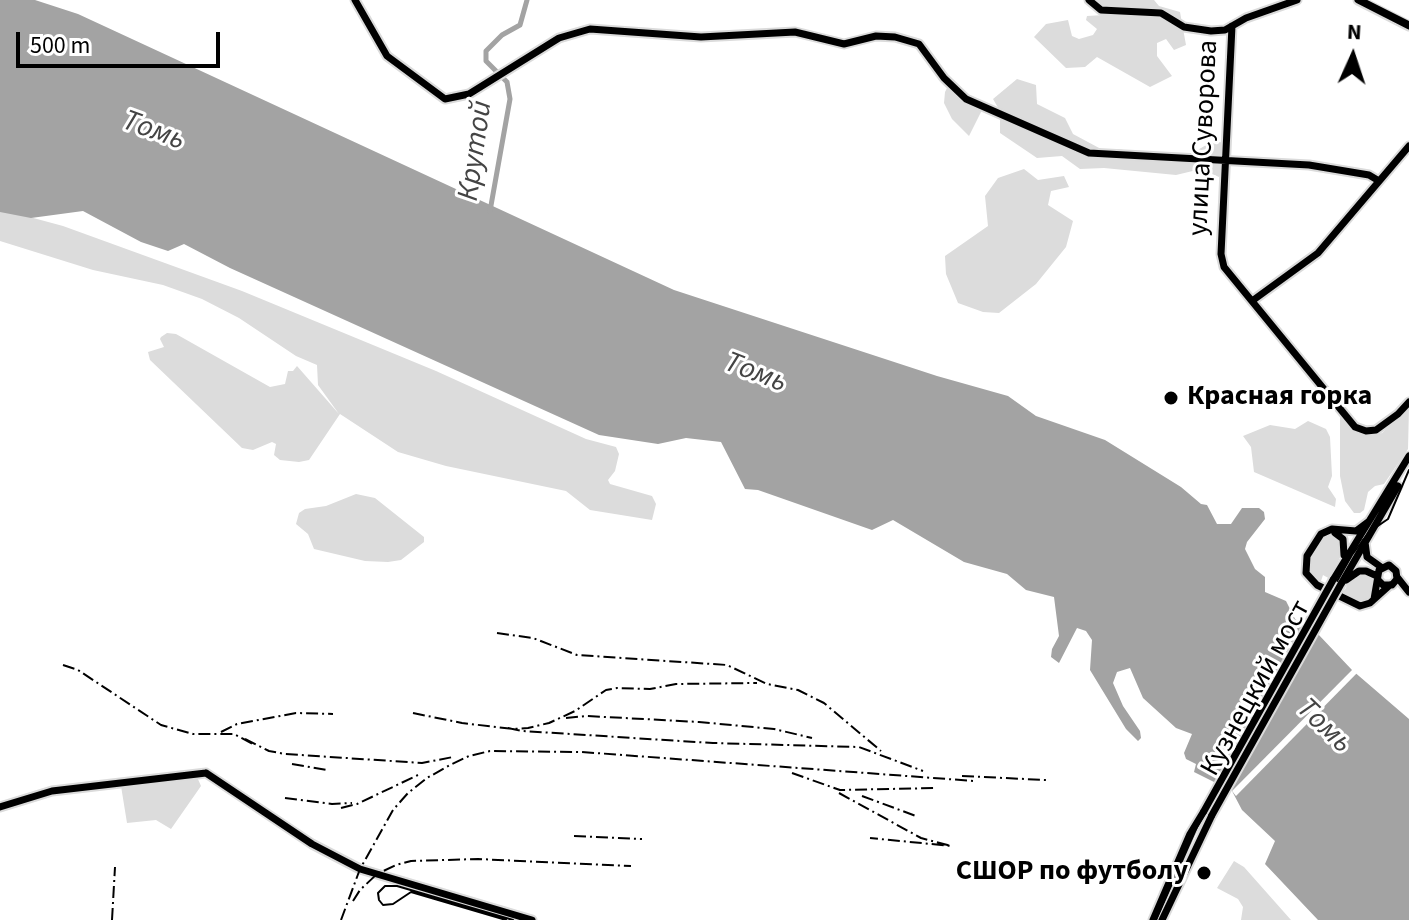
<!DOCTYPE html>
<meta charset="utf-8">
<style>
body{margin:0}
#map{position:relative;width:1409px;height:920px;overflow:hidden;background:#fff;font-family:"Source Sans 3",sans-serif}
canvas{display:block}
.north{position:absolute;left:1313px;top:16px;width:80px;height:80px;-webkit-text-stroke:6px #fff;paint-order:stroke;rotate:3deg;font-size:22px;font-weight:700;line-height:32px;text-align:center;color:#000}
.north::after{content:'';display:block;margin:auto;width:28px;height:36px;background:#000;clip-path:polygon(50% 0,100% 100%,50% 72%,0 100%)}
.scale{position:absolute;left:16px;top:32px;width:204px;height:36px;box-sizing:border-box;border:4px solid #000;border-top:0;padding-left:10px;font-size:24px;line-height:28px;white-space:nowrap;color:#000;-webkit-text-stroke:6px #fff;paint-order:stroke}
</style>
<div id="map">
<canvas width="1409" height="920"></canvas>
<div class="north">N</div>
<div class="scale">500 m</div>
</div>
<script>
const c = document.querySelector('canvas').getContext('2d');
c.lineJoin = 'round';
function paint(path, color) { c.fillStyle = color; c.fill(path, 'evenodd'); }
const toPath = rows => new Path2D(rows.map(r => 'M' + r).join(''));
function strokePath(path, color, width, dash) { c.strokeStyle = color; c.lineWidth = width; c.lineCap = dash ? 'butt' : 'round'; c.setLineDash(dash || []); c.stroke(path); }
function label(font, color, halo, rows, align = 'center') {
  c.font = font + ' "Source Sans 3",sans-serif'; c.lineWidth = 6; c.setLineDash([]); c.textBaseline = 'middle'; c.strokeStyle = halo; c.fillStyle = color; for (const [text, x, y, turn = 0] of rows) {
    c.save(); c.translate(x, y); c.rotate((+turn || 0) * Math.PI / 180); c.textAlign = isNaN(turn) ? turn : align; if (halo) c.strokeText(text, 0, 0); c.fillText(text, 0, 0); c.restore();
  }
}
const green = toPath([
 [1094,0,1154,0,1159,6,1180,12,1186,45,1174,50,1166,39,1157,43,1157,56,1172,76,1150,87,1097,57,1085,67,1066,68,1034,37,1046,24,1068,20,1072,36,1079,39,1093,35,1097,29,1086,20,1087,16,1104,15,1103,8],
 [1017,79,1036,85,1037,104,1065,118,1073,134,1101,149,1119,149,1177,162,1213,141,1225,143,1222,172,1219,177,1201,169,1176,175,1104,168,1080,169,1062,156,1037,158,1000,133,1000,111,993,99],
 [948,86,961,99,982,110,969,136,952,119,944,103,945,92],
 [1024,169,1038,180,1064,176,1069,187,1051,191,1048,205,1073,221,1066,247,1036,284,999,313,983,312,958,303,946,274,945,256,988,226,985,196,998,178],
 [0,209,63,226,242,291,436,371,586,439,616,447,619,454,615,471,608,480,610,484,652,496,656,504,652,520,590,510,566,491,446,466,398,452,340,414,309,460,299,462,280,460,274,455,276,444,272,442,253,450,242,448,150,360,148,352,164,347,160,339,161,337,167,333,176,334,270,387,285,384,288,371,293,371,297,366,339,414,318,385,317,365,296,356,239,318,202,299,163,285,93,270,0,241],
 [1409,408,1408,449,1384,484,1375,486,1368,492,1364,510,1360,513,1354,513,1345,501,1340,476,1340,414,1353,431,1371,436,1382,433],
 [1308,421,1326,429,1330,437,1332,476,1328,487,1336,499,1335,507,1254,472,1251,447,1243,436,1270,425,1295,429],
 [356,494,375,498,424,537,424,542,401,560,388,562,365,561,314,549,308,534,296,524,299,513,305,509,326,506],
 [1330,534,1338,536,1343,551,1330,579,1323,575,1320,584,1308,571,1308,559,1322,539],
 [1357,572,1372,576,1375,581,1373,596,1367,600,1359,602,1340,594,1346,588,1348,577],
 [197,777,201,786,171,829,156,820,127,823,121,786],
 [1234,861,1244,867,1291,920,1241,920,1243,907,1238,899,1217,888]
]);
const water = toPath([
 [0,0,35,0,78,14,674,290,937,376,1008,396,1036,416,1105,440,1181,487,1201,504,1207,505,1217,524,1231,524,1242,508,1259,508,1264,512,1265,519,1247,542,1245,549,1255,569,1265,577,1265,592,1286,601,1295,619,1318,634,1352,670,1409,719,1409,920,1318,920,1265,864,1275,841,1242,810,1232,791,1194,772,1196,764,1186,759,1184,753,1192,734,1176,728,1143,698,1130,668,1117,672,1113,683,1123,706,1140,731,1141,738,1138,741,1126,729,1090,670,1092,640,1086,631,1077,628,1059,663,1051,657,1052,649,1059,636,1054,597,1026,590,1007,574,964,562,893,520,872,530,758,490,745,489,721,442,686,438,658,444,599,435,230,268,184,244,168,251,141,242,83,211,31,218,0,212]
]);
const pier = toPath([
 [1355,667,1359,671,1236,796,1232,791]
]);
const river = toPath([
 [490,211,510,99,507,82,486,61,486,51,502,35,520,25,527,0]
]);
const major = toPath([
 [355,0,387,56,445,99,469,94,559,38,590,29,701,37,795,32,844,44,876,36,895,37,919,44,944,78,966,99,1089,153,1309,165,1369,175,1379,181],
 [1089,0,1101,10,1161,13,1184,27,1211,31,1225,30,1246,18,1297,0],
 [1358,0,1409,26],
 [1232,26,1221,254,1224,267,1355,427,1366,431,1376,430,1398,414,1409,402],
 [1252,301,1318,253,1409,146],
 [1368,522,1356,531,1332,529,1321,534,1307,556,1306,573,1317,585,1360,606,1370,603,1390,585],
 [1335,533,1343,539,1344,555],
 [1365,542,1367,557,1381,567],
 [1397,577,1409,592],
 [1333,580,1409,456],
 [1346,580,1359,571,1366,571,1377,576],
 [1341,584,1398,486],
 [1374,599,1379,570,1389,565,1396,571,1397,579,1392,585,1383,585,1378,580],
 [206,773,312,844,360,869,532,920],
 [0,807,52,791,206,773],
 [1153,920,1190,834,1204,811],
 [1162,920,1212,815]
]);
const tram = toPath([
 [1365,0,1409,22],
 [506,920,411,892,393,904,383,905,379,900,378,893,385,886,397,886,513,920],
 [1156,920,1197,827,1352,555,1369,532,1388,519,1409,470]
]);
const rail = toPath([
 [497,633,533,638,577,655,727,665,767,684,798,690,824,703,881,751],
 [63,665,78,670,161,725,193,734,234,734,253,744],
 [413,713,462,723,513,729,528,728,549,723,575,711,606,690,617,688,650,689,676,684,757,683],
 [566,718,587,716,699,722,774,729,812,738],
 [508,728,522,731,713,743,859,747,923,771],
 [221,732,237,724,296,713,333,714],
 [245,739,269,751,285,754,422,763,453,757],
 [292,764,327,770],
 [792,773,840,790,936,788],
 [962,776,1046,780],
 [839,793,921,838,951,846,870,838],
 [862,796,916,816],
 [285,798,332,804,352,803],
 [341,808,357,804,418,775],
 [574,836,642,839],
 [353,901,360,890,377,874,396,865,411,861,478,859,631,866],
 [112,920,115,867],
 [341,920,360,869,393,810,408,793,427,778,450,765,469,756,490,751,582,752,974,781]
]);
const majorBridge = toPath([
 [1204,811,1333,580],
 [1212,815,1341,584]
]);
const markers = [
 [1171,398,8,"#000"],
 [1204,873,8,"#000"]
];
const streetNames = [
 ["улица Суворова",1205,138,-87],
 ["Кузнецкий мост",1257,689,-61]
];
const poiNames = [
 ["Красная горка",1187,398],
 ["СШОР по футболу",1188,873,"right"]
];
const waterNames = [
 ["Томь",153,132,20],
 ["Крутой",477,151,-82],
 ["Томь",755,374,21],
 ["Томь",1323,727,44]
];
paint(green, '#dcdcdc');
paint(water, '#a3a3a3');
paint(pier, '#fff');
strokePath(river, '#a3a3a3', 5);
strokePath(major, '#dbdbdb', 11);
strokePath(major, '#000', 7);
strokePath(tram, '#000', 2);
strokePath(rail, '#000', 2, [12, 4, 2, 4]);
strokePath(majorBridge, '#dbdbdb', 11, []);
strokePath(majorBridge, '#000', 7);
for (const [x, y, r, color] of markers) { const dot = new Path2D(); dot.arc(x, y, r, 0, 2 * Math.PI); c.fillStyle = color; c.fill(dot); strokePath(dot, '#fff', 3); }
label('28px', '#000', '#fff', streetNames);
label('bold 28px', '#000', '#fff', poiNames, 'left');
label('italic 30px', '#444', '#fff', waterNames);
</script>
